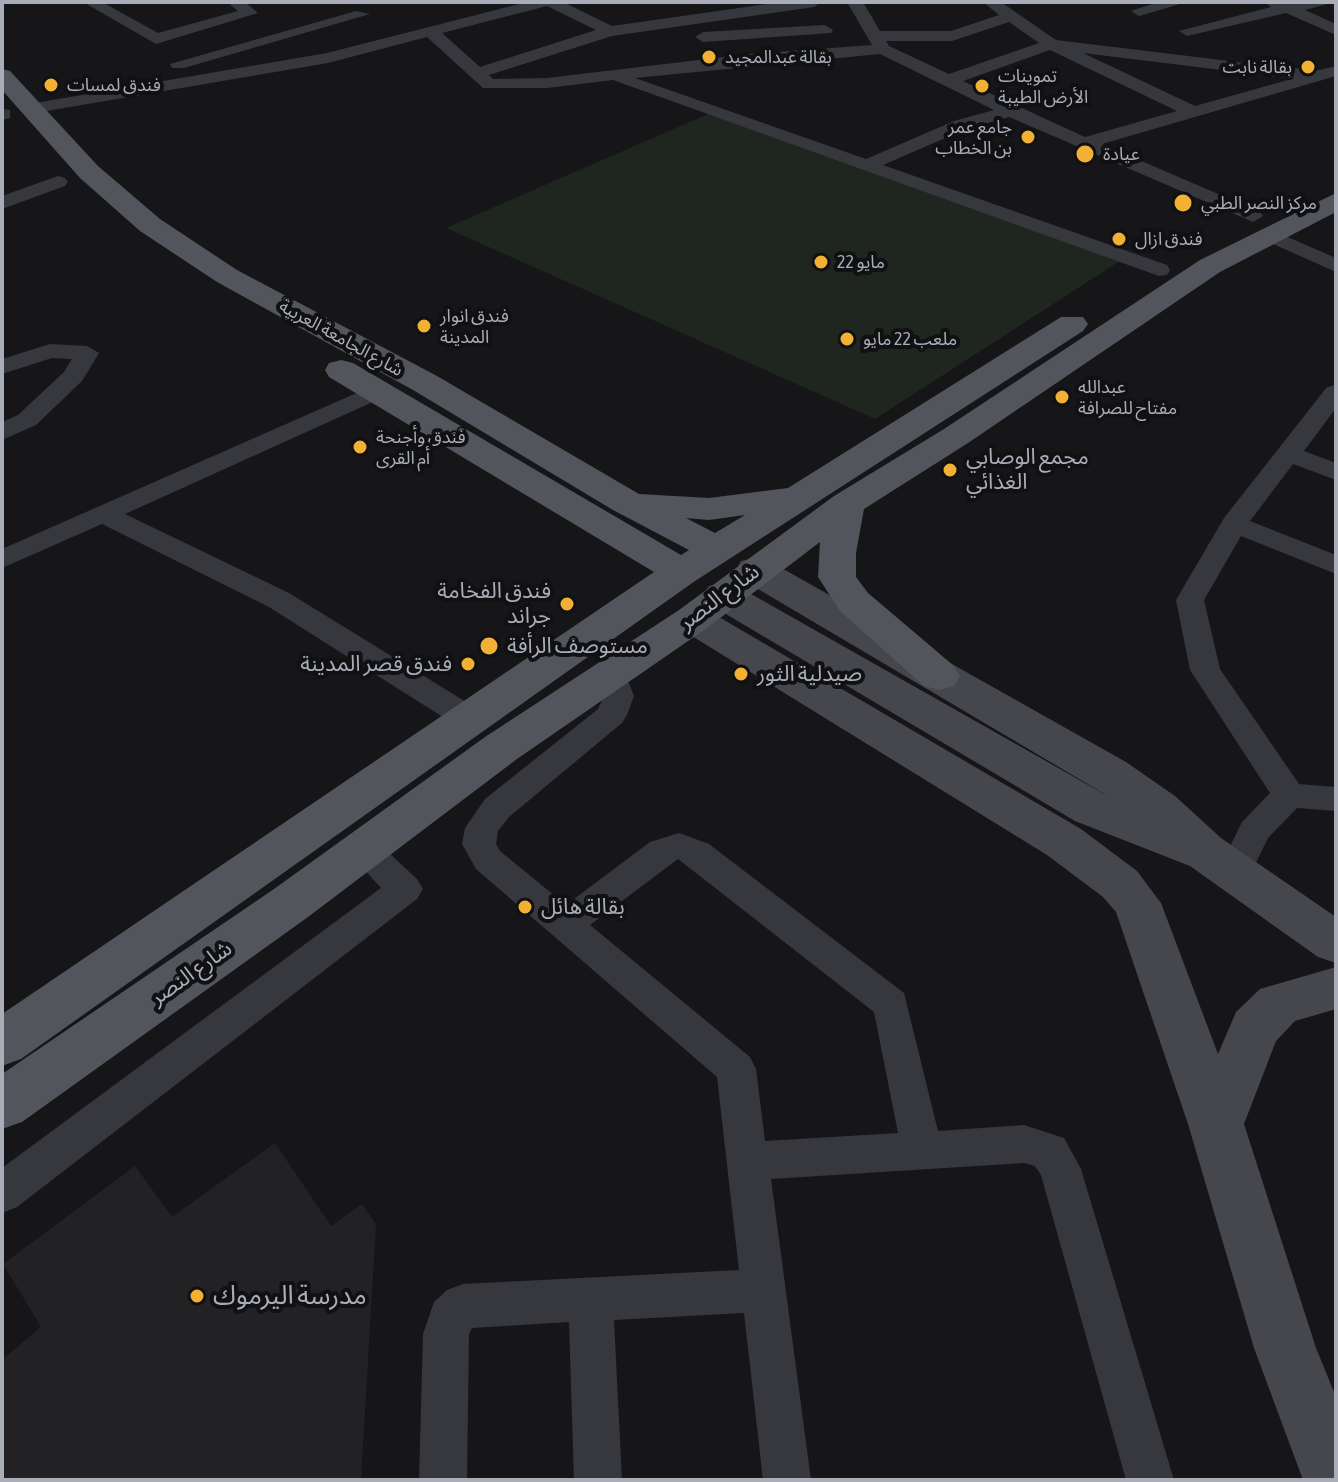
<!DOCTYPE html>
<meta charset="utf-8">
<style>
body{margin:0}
#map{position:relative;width:1338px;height:1482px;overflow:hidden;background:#161618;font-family:"Asap Condensed",sans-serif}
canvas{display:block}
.frame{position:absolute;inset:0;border:4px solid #a8adb8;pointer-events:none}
</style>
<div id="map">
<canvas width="1338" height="1482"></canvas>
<div class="frame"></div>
</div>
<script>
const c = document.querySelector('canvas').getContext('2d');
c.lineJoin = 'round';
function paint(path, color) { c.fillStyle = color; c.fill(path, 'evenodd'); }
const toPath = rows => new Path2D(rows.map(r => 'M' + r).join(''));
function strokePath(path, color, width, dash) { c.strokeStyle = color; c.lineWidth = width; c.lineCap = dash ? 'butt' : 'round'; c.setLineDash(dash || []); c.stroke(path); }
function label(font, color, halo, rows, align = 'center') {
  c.font = font + ' "Asap Condensed","Noto Sans Arabic",sans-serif'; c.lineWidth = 8; c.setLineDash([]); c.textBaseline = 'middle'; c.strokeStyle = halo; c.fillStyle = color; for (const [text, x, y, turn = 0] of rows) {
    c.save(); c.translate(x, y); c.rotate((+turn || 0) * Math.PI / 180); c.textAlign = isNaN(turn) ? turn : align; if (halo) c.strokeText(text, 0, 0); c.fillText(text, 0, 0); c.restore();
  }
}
const built = toPath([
 [275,1143,331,1226,362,1204,376,1224,361,1480,2,1480,2,1360,41,1327,3,1264,135,1166,172,1217]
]);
const green = toPath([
 [708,114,1123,259,875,419,446,228]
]);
const street = toPath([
 [83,2,102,2,158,33,238,11,227,2,245,2,258,13,156,44,83,2],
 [527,2,563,2,612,26,781,2,822,2,814,7,612,36,489,75,493,79,547,78,749,54,872,45,847,2,863,2,880,31,951,31,999,15,983,2,1001,2,1056,40,1279,67,1320,70,1336,66,1336,76,1102,144,1260,212,1263,216,1253,222,1009,117,966,129,883,165,1167,265,1170,270,1167,275,1159,276,613,80,547,88,483,88,427,37,328,63,29,114,20,109,29,104,327,53,527,2],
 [547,6,596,30,480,67,442,33,547,6],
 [1009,22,1039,43,949,74,889,46,886,41,952,41,1009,22],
 [1050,50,1177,111,1085,137,963,81,1050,50],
 [1083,53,1279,77,1295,78,1195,106,1083,53],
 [880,54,994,110,954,121,866,159,635,78,880,54],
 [1158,2,1187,2,1139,16,1131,11,1158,2],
 [1264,2,1335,2,1305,10,1336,24,1336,35,1286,13,1187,36,1179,31,1271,7,1264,2],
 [356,11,370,14,184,68,172,68,170,64,356,11],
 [825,25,833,30,831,33,703,42,695,37,703,32,825,25],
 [2,109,10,110,10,118,2,120,2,109],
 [58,176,65,178,68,182,65,186,2,209,2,196,58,176],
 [1269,229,1336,258,1336,272,1262,239,1259,235,1262,231,1269,229],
 [50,344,87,346,99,353,82,381,36,425,2,440,2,422,18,415,64,372,72,359,52,358,2,374,2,359,50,344],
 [377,384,389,391,386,396,125,514,289,593,479,710,484,718,479,726,468,729,457,726,269,607,102,524,2,568,2,549,377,384],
 [1336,385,1336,408,1304,451,1336,463,1336,480,1293,464,1250,521,1336,555,1336,574,1241,536,1204,600,1220,669,1299,784,1336,787,1336,811,1297,808,1268,838,1246,883,1234,886,1222,883,1217,873,1242,822,1270,793,1190,670,1176,600,1224,518,1327,387,1336,385],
 [611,662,622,665,634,696,627,715,622,723,509,817,498,831,496,844,500,851,566,905,650,842,679,833,709,844,904,993,938,1131,1024,1125,1064,1138,1081,1169,1174,1480,1126,1480,1041,1175,1035,1166,1024,1163,771,1179,811,1480,763,1480,744,1313,614,1320,622,1480,574,1480,569,1322,472,1328,469,1334,467,1480,419,1480,423,1334,434,1302,447,1290,463,1284,739,1270,717,1077,476,869,462,844,465,828,485,799,598,709,604,696,596,672,600,665,611,662],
 [678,859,874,1012,898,1133,765,1141,756,1069,750,1057,590,925,678,859],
 [362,835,374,839,417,879,423,889,417,899,17,1207,2,1213,2,1168,381,888,345,848,350,839,362,835]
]);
const secondary = toPath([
 [755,558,769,561,1126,762,1175,796,1221,838,1336,917,1336,963,1318,957,1190,866,1075,821,709,604,703,595,709,586,723,582,737,586,1113,799,741,579,736,570,741,561,755,558],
 [693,606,707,610,1081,829,1137,871,1161,903,1218,1054,1236,1012,1260,989,1336,967,1336,1009,1295,1021,1276,1041,1244,1124,1316,1348,1336,1397,1336,1480,1303,1480,1254,1348,1188,1124,1116,912,1103,897,1047,855,679,628,673,619,679,610,693,606]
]);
const primary = toPath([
 [2,69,10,71,98,166,160,219,237,270,437,376,639,494,709,498,788,488,1061,317,1083,317,1088,324,1083,331,695,581,21,1059,2,1066,2,1014,654,572,329,377,325,370,329,363,341,360,353,363,681,555,689,550,613,510,413,390,217,282,140,231,80,178,2,90,2,69],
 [745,515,715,533,686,518,709,520,745,515],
 [1336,193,1336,212,1220,272,968,443,864,509,856,553,856,577,868,593,954,666,960,676,954,686,939,690,924,686,840,611,818,577,820,542,707,628,517,759,308,917,22,1122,2,1129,2,1074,274,889,485,737,679,610,834,496,944,429,1200,260,1336,193]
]);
const markers = [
 [709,57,8,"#f2b134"],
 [1308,67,8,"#f2b134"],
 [51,85,8,"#f2b134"],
 [982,86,8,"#f2b134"],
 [1028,137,8,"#f2b134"],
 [1085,154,10,"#f2b134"],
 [1183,203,10,"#f2b134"],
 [1119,239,8,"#f2b134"],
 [821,262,8,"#f2b134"],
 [424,326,8,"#f2b134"],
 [847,339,8,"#f2b134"],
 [1062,397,8,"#f2b134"],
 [360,447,8,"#f2b134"],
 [950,470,8,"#f2b134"],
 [567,604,8,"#f2b134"],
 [489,646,10,"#f2b134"],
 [468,664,8,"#f2b134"],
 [741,674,8,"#f2b134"],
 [525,907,8,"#f2b134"],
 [197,1296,8,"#f2b134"]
];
const farPoinames = [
 ["بقالة عبدالمجيد",725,57],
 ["بقالة نابت",1292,67,"right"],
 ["تموينات",998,76],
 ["الأرض الطيبة",998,97],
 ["فندق لمسات",67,85],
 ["جامع عمر",1012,127,"right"],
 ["بن الخطاب",1012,148,"right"],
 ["عيادة",1103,154],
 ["مركز النصر الطبي",1201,203],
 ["فندق ازال",1135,239],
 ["22 مايو",837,262],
 ["فندق انوار",440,316],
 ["المدينة",440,337],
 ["ملعب 22 مايو",863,339],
 ["عبدالله",1078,387],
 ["مفتاح للصرافة",1078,408],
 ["فندق وأجنحة",376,437],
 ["أم القرى",376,458]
];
const farStreetnames = [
 ["شارع الجامعة العربية",341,338,29]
];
const poiNames = [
 ["مجمع الوصابي",966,457],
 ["الغذائي",966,482],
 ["فندق الفخامة",551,591,"right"],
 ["جراند",551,616,"right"],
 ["مستوصف الرأفة",507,646],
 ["فندق قصر المدينة",452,664,"right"],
 ["صيدلية الثور",757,674],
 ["بقالة هائل",541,907]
];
const streetNames = [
 ["شارع النصر",719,597,-37],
 ["شارع النصر",191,973,-35]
];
const nearPoinames = [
 ["مدرسة اليرموك",213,1296]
];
paint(built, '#222225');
paint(green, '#1e261f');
paint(street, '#37383d');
paint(secondary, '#45474d');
paint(primary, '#53555c');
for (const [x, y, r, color] of markers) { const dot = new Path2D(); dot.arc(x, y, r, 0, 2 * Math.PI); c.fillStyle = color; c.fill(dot); strokePath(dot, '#111113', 3); }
label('18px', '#a8adb8', '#111113', farPoinames, 'left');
label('18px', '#a8adb8', '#111113', farStreetnames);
label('22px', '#a8adb8', '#111113', poiNames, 'left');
label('22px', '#a8adb8', '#111113', streetNames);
label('26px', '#a8adb8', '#111113', nearPoinames, 'left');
</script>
